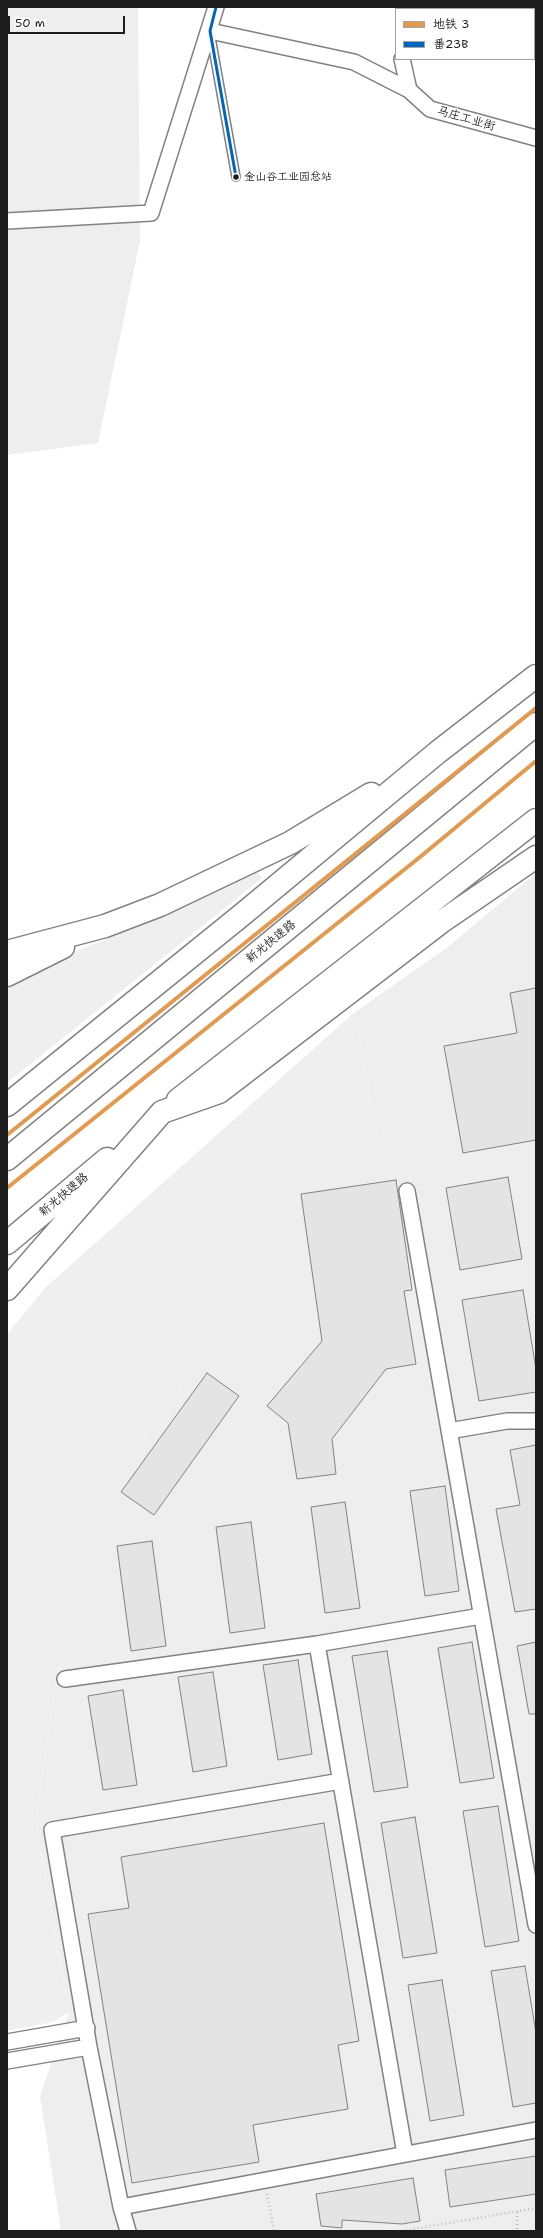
<!DOCTYPE html>
<meta charset="utf-8">
<style>
body{margin:0}
#map{position:relative;width:543px;height:2238px;overflow:hidden;background:#fff;font-family:"Shantell Sans","LXGW WenKai TC",sans-serif}
canvas{display:block}
.frame{position:absolute;inset:0;border:8px solid #1c1c1c;pointer-events:none}
.legend{position:absolute;left:395px;top:8px;width:140px;height:52px;box-sizing:border-box;background:#fff;border:1px solid #a4a4a4;margin:0;padding:5px 7px;list-style:none;font-size:12px;color:#1c1c1c}
.legend li{display:flex;align-items:center;gap:8px;height:20px}
.legend b{width:20px;border:1px solid #a4a4a4}
.scale{position:absolute;left:8px;top:16px;width:117px;height:18px;box-sizing:border-box;border:2px solid #1c1c1c;border-top:0;padding-left:5px;font-size:12px;line-height:14px;white-space:nowrap;color:#1c1c1c;-webkit-text-stroke:3px #fff;paint-order:stroke}
</style>
<div id="map">
<canvas width="543" height="2238"></canvas>
<div class="frame"></div>
<ul class="legend">
<li><b style="height:5px;background:#e29a51"></b>地铁 3</li>
<li><b style="height:5px;background:#0065bd"></b>番23B</li>
</ul>
<div class="scale">50 m</div>
</div>
<script>
const c = document.querySelector('canvas').getContext('2d');
c.lineJoin = 'round';
function paint(path, color) { c.fillStyle = color; c.fill(path, 'evenodd'); }
const toPath = rows => new Path2D(rows.map(r => 'M' + r).join(''));
function strokePath(path, color, width, dash) { c.strokeStyle = color; c.lineWidth = width; c.lineCap = dash ? 'butt' : 'round'; c.setLineDash(dash || []); c.stroke(path); }
function label(font, color, halo, rows, align = 'center') {
  c.font = font + ' "Shantell Sans","LXGW WenKai TC",sans-serif'; c.lineWidth = 3; c.setLineDash([]); c.textBaseline = 'middle'; c.strokeStyle = halo; c.fillStyle = color; for (const [text, x, y, turn = 0] of rows) {
    c.save(); c.translate(x, y); c.rotate((+turn || 0) * Math.PI / 180); c.textAlign = isNaN(turn) ? turn : align; if (halo) c.strokeText(text, 0, 0); c.fillText(text, 0, 0); c.restore();
  }
}
const built = toPath([
 [7,7,138,7,140,241,98,443,7,455],
 [536,873,536,2231,61,2231,40,2096,69,2012,36,1821,56,1683,67,1666,89,1662,89,1522,300,1213,379,1143,355,1012,448,947]
]);
const green = toPath([
 [256,871,262,878,7,1083,7,984,64,956,133,928],
 [355,1012,379,1143,300,1213,89,1522,89,1662,67,1666,56,1683,36,1821,69,2012,53,2022,7,2031,7,1334,46,1287]
]);
const building = toPath([
 [536,988,536,1140,463,1153,444,1046,517,1033,510,993,536,988],
 [508,1177,522,1259,460,1270,446,1188,508,1177],
 [396,1180,412,1290,404,1291,416,1364,386,1369,332,1439,336,1474,297,1479,288,1423,267,1406,322,1341,301,1194,396,1180],
 [523,1290,536,1369,536,1392,479,1401,462,1300,523,1290],
 [207,1373,239,1396,154,1515,121,1492,207,1373],
 [536,1445,536,1609,515,1612,496,1509,520,1505,510,1450,536,1445],
 [445,1486,459,1591,425,1596,410,1491,445,1486],
 [345,1502,360,1608,325,1613,311,1507,345,1502],
 [251,1522,265,1628,230,1633,216,1527,251,1522],
 [152,1541,166,1646,131,1651,117,1546,152,1541],
 [472,1642,494,1778,460,1783,438,1648,472,1642],
 [536,1642,536,1714,529,1714,517,1646,536,1642],
 [387,1651,408,1787,374,1792,352,1656,387,1651],
 [298,1660,312,1754,278,1760,263,1665,298,1660],
 [213,1672,227,1766,193,1772,178,1677,213,1672],
 [123,1690,137,1785,103,1790,88,1696,123,1690],
 [498,1806,519,1941,485,1947,463,1811,498,1806],
 [415,1817,437,1953,403,1958,381,1823,415,1817],
 [324,1823,359,2041,338,2045,348,2109,253,2125,259,2162,132,2183,88,1914,129,1908,121,1857,324,1823],
 [525,1966,536,2033,536,2103,513,2107,491,1971,525,1966],
 [442,1980,464,2115,430,2121,408,1985,442,1980],
 [536,2156,536,2194,450,2207,445,2170,536,2156],
 [413,2178,420,2221,402,2224,342,2220,342,2228,321,2226,316,2194,413,2178]
]);
const path = toPath([
 [267,2194,274,2231],
 [517,2212,517,2231],
 [344,2231,385,2231],
 [402,2231,536,2208]
]);
const lane = toPath([
 [211,37,236,177]
]);
const street = toPath([
 [428,9,429,7],
 [210,31,354,62,409,90],
 [402,59,409,90,430,109,536,138],
 [7,221,151,213,216,7],
 [407,1191,536,1925],
 [449,1431,507,1421,536,1421],
 [317,1644,405,2154],
 [65,1679,317,1644,481,1616],
 [341,1781,52,1830,89,2047,121,2207,536,2130],
 [7,2042,87,2028],
 [7,2061,89,2047],
 [121,2207,128,2231]
]);
const highway = toPath([
 [7,952,105,926,160,905,290,843,371,794],
 [7,975,63,947],
 [178,1100,536,820],
 [7,1105,243,914,438,752,536,676],
 [7,1159,536,724],
 [7,1243,107,1159],
 [7,1289,162,1112,219,1092,441,922,536,857]
]);
const bus1 = toPath([
 [216,7,210,31,236,177]
]);
const metro1 = toPath([
 [7,1135,536,708],
 [7,1188,420,857,536,761]
]);
const markers = [
 [236,177,3.5,"#1c1c1c"]
];
const busNames = [
 ["金山谷工业园总站",244,177]
];
const streetNames = [
 ["马庄工业街",466,119,16],
 ["新光快速路",271,942,-39],
 ["新光快速路",64,1195,-40]
];
paint(built, '#eee');
paint(green, '#efefef');
paint(building, '#e4e4e4');
strokePath(building, '#828282', 1);
strokePath(lane, '#828282', 10);
strokePath(street, '#828282', 18);
strokePath(highway, '#828282', 25);
strokePath(path, '#bebebe', 2.5, [1, 3]);
strokePath(lane, '#fff', 7);
strokePath(street, '#fff', 15);
strokePath(highway, '#fff', 22);
strokePath(bus1, '#0065bd', 3);
strokePath(metro1, '#e29a51', 4);
for (const [x, y, r, color] of markers) { const dot = new Path2D(); dot.arc(x, y, r, 0, 2 * Math.PI); c.fillStyle = color; c.fill(dot); strokePath(dot, '#fff', 1.5); }
label('11px', '#1c1c1c', '#fff', busNames, 'left');
label('12px', '#1c1c1c', '#fff', streetNames);
</script>
